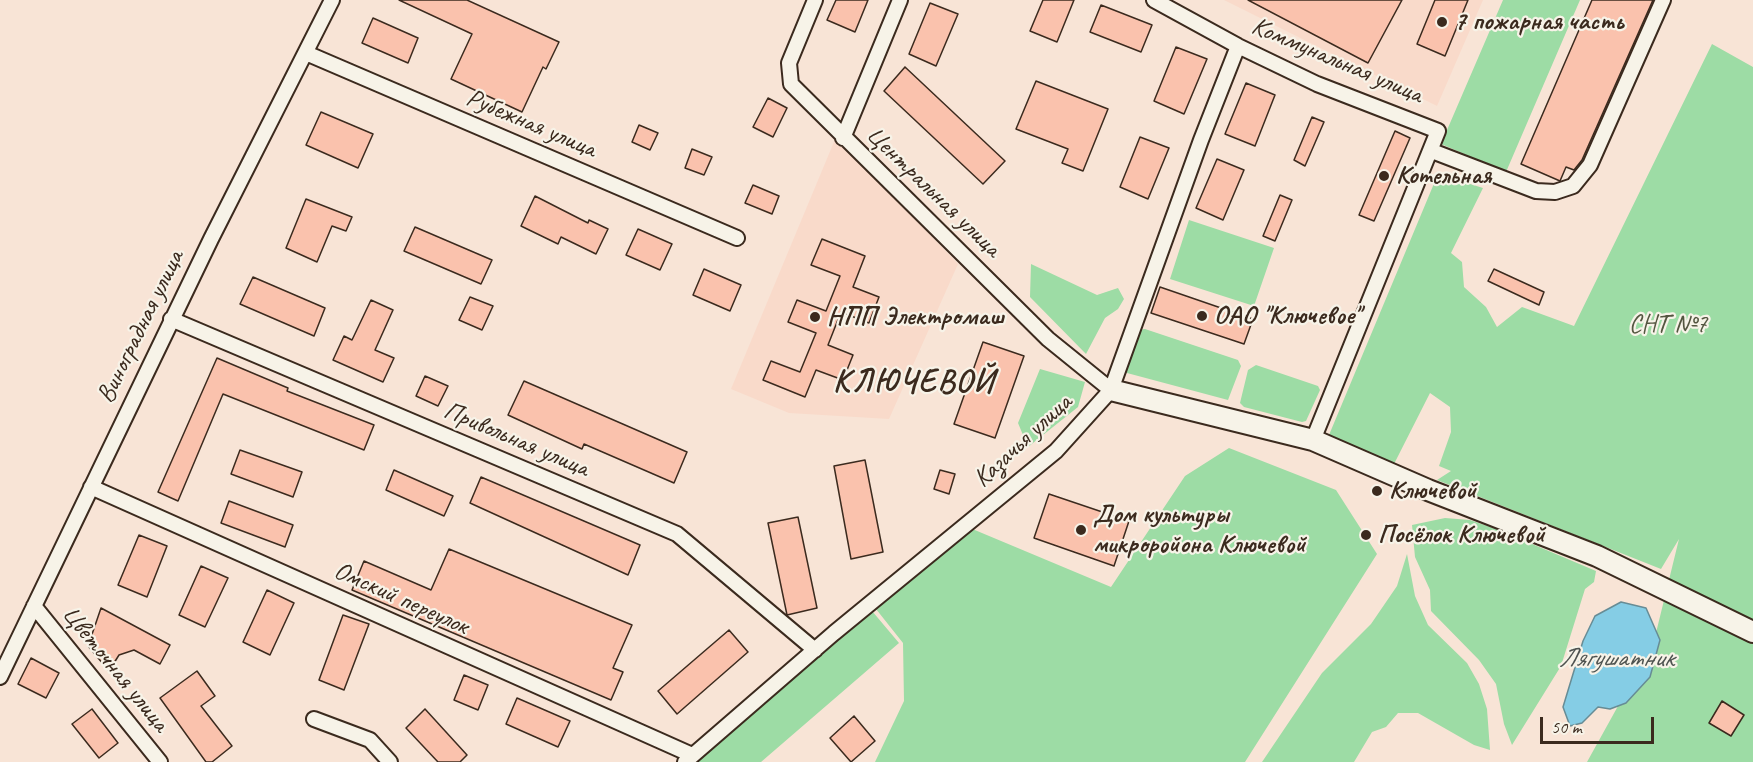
<!DOCTYPE html>
<meta charset="utf-8">
<style>
body{margin:0}
#map{position:relative;width:1753px;height:762px;overflow:hidden;background:#f8e4d6;font-family:Caveat,sans-serif}
canvas{display:block}
.scale{position:absolute;left:1540px;top:717px;width:114px;height:27px;box-sizing:border-box;border:3px solid #3b2a1e;border-top:0;padding-left:8px;font-size:18px;line-height:21px;white-space:nowrap;color:#3b2a1e;-webkit-text-stroke:4px #f7f3e8;paint-order:stroke}
</style>
<div id="map">
<canvas width="1753" height="762"></canvas>
<div class="scale">50 m</div>
</div>
<script>
const c = document.querySelector('canvas').getContext('2d');
c.lineJoin = 'round';
function paint(path, color) { c.fillStyle = color; c.fill(path, 'evenodd'); }
const toPath = rows => new Path2D(rows.map(r => 'M' + r).join(''));
function strokePath(path, color, width, dash) { c.strokeStyle = color; c.lineWidth = width; c.lineCap = dash ? 'butt' : 'round'; c.setLineDash(dash || []); c.stroke(path); }
function label(font, color, halo, rows, align = 'center') {
  c.font = font + ' Caveat,sans-serif'; c.lineWidth = 4.5; c.setLineDash([]); c.textBaseline = 'middle'; c.strokeStyle = halo; c.fillStyle = color; for (const [text, x, y, turn = 0] of rows) {
    c.save(); c.translate(x, y); c.rotate((+turn || 0) * Math.PI / 180); c.textAlign = isNaN(turn) ? turn : align; if (halo) c.strokeText(text, 0, 0); c.fillText(text, 0, 0); c.restore();
  }
}
const built = toPath([
 [1224,0,1483,0,1437,106],
 [836,137,958,264,889,419,789,413,731,389]
]);
const green = toPath([
 [1503,0,1580,0,1506,172,1441,144],
 [1712,44,1753,67,1753,762,1587,762,1654,641,1679,539,1661,569,1437,480,1451,471,1439,466,1451,432,1450,407,1430,393,1394,464,1329,435,1438,174,1483,188,1451,253,1462,262,1464,287,1486,307,1497,327,1522,307,1574,326],
 [1189,220,1274,248,1254,306,1170,279],
 [1031,264,1097,295,1118,288,1124,299,1118,309,1105,318,1086,354,1030,297],
 [1145,329,1238,360,1241,366,1228,400,1127,373,1124,366,1138,330],
 [1256,365,1318,386,1320,390,1306,421,1302,422,1244,407,1240,403,1248,370],
 [1040,369,1085,382,1078,407,1028,447,1018,423],
 [1229,448,1336,490,1377,554,1245,762,875,762,904,701,903,643,876,609,904,575,970,528,1111,587,1185,476],
 [1445,518,1470,520,1499,530,1596,571,1594,582,1585,589,1561,666,1512,745,1504,724,1496,684,1479,660,1431,611,1430,590,1415,557,1412,525],
 [1407,554,1415,596,1428,625,1467,663,1479,684,1487,709,1490,750,1474,745,1418,713,1398,713,1386,727,1372,732,1354,762,1262,762,1322,673,1371,624,1397,586],
 [867,605,899,643,761,762,685,762]
]);
const water = toPath([
 [1621,602,1646,608,1660,640,1650,677,1626,703,1610,709,1598,707,1582,723,1570,726,1563,707,1583,641,1595,616,1621,602]
]);
const building = toPath([
 [399,0,467,0,559,42,546,69,543,67,522,112,451,79,472,34,399,0],
 [836,0,868,0,855,32,827,20,836,0],
 [1043,0,1074,0,1057,42,1030,31,1043,0],
 [1248,0,1402,0,1368,63,1248,0],
 [1435,0,1468,0,1445,56,1417,44,1435,0],
 [1592,0,1653,0,1582,160,1574,170,1566,167,1560,181,1521,164,1592,0],
 [930,3,958,14,936,66,909,54,930,3],
 [1101,5,1152,25,1141,52,1090,32,1101,5],
 [373,18,418,38,408,63,362,43,373,18],
 [1176,47,1207,59,1184,114,1154,101,1176,47],
 [905,67,1005,161,983,184,884,91,905,67],
 [1036,81,1108,109,1083,171,1062,163,1068,149,1016,129,1036,81],
 [1246,83,1275,95,1255,146,1225,134,1246,83],
 [768,98,787,108,773,137,753,127,768,98],
 [321,112,373,134,358,168,306,145,321,112],
 [1312,117,1324,122,1305,166,1294,160,1312,117],
 [639,125,658,133,650,150,632,142,639,125],
 [1395,131,1410,138,1374,221,1359,215,1395,131],
 [1140,137,1169,148,1148,199,1120,187,1140,137],
 [692,149,712,157,704,175,685,168,692,149],
 [1217,159,1244,170,1223,220,1196,208,1217,159],
 [753,185,779,196,772,214,745,203,753,185],
 [1280,195,1292,200,1275,241,1263,236,1280,195],
 [535,196,588,223,589,220,608,229,596,254,561,237,558,244,521,226,535,196],
 [306,199,352,217,346,231,332,226,317,262,286,248,306,199],
 [415,227,492,260,481,284,404,251,415,227],
 [638,229,672,244,660,270,626,255,638,229],
 [822,239,865,256,853,287,879,297,869,323,841,312,828,345,853,355,843,380,816,370,805,397,763,380,771,361,800,372,816,333,788,322,797,300,826,311,840,276,811,265,822,239],
 [704,269,741,285,730,311,693,295,704,269],
 [1494,269,1544,292,1539,305,1488,281,1494,269],
 [253,277,325,308,314,336,240,304,253,277],
 [1160,287,1253,319,1244,344,1151,313,1160,287],
 [470,297,493,306,482,330,459,320,470,297],
 [371,300,393,310,375,350,394,358,383,382,333,360,344,336,352,340,371,300],
 [983,342,1024,356,995,438,954,424,983,342],
 [217,358,288,388,287,391,374,425,364,450,223,394,178,501,158,492,217,358],
 [425,376,448,386,438,406,416,396,425,376],
 [524,381,687,452,674,483,584,444,582,449,508,415,524,381],
 [240,450,302,472,293,497,231,474,240,450],
 [865,460,883,552,851,559,834,466,865,460],
 [394,470,453,496,444,516,386,490,394,470],
 [940,470,955,474,949,494,934,489,940,470],
 [481,477,640,545,628,575,470,503,481,477],
 [1049,494,1129,521,1114,566,1034,538,1049,494],
 [229,501,293,525,285,547,221,523,229,501],
 [798,517,817,608,787,615,768,523,798,517],
 [139,535,167,546,147,597,118,585,139,535],
 [449,549,632,625,613,668,623,672,611,700,352,590,364,561,431,590,449,549],
 [201,566,228,578,205,627,179,615,201,566],
 [267,590,294,603,270,655,243,642,267,590],
 [101,608,170,645,160,664,134,650,119,655,109,671,88,646,101,608],
 [343,615,369,624,344,690,319,680,343,615],
 [729,630,748,652,677,714,658,691,729,630],
 [31,658,59,673,46,698,18,684,31,658],
 [197,671,215,696,201,706,232,746,212,762,206,762,160,698,197,671],
 [464,675,488,685,478,710,454,700,464,675],
 [517,698,570,721,558,747,506,724,517,698],
 [1722,701,1744,715,1731,736,1709,723,1722,701],
 [92,709,118,743,99,758,72,724,92,709],
 [425,709,467,755,460,762,438,762,406,728,425,709],
 [854,716,875,741,851,762,830,738,854,716]
]);
const street = toPath([
 [815,0,789,63,791,84,1048,339,1111,390],
 [1154,0,1238,46,1317,84,1438,131,1313,440],
 [306,53,737,238],
 [843,138,900,0],
 [1432,151,1536,191,1555,192,1573,186,1590,165,1663,0],
 [171,319,677,534,815,650],
 [91,487,692,755],
 [34,606,160,762],
 [0,677,211,239,332,0],
 [314,719,370,740,390,762],
 [685,762,834,633,1056,451,1111,390,1201,140,1238,46]
]);
const secondary = toPath([
 [1111,390,1313,440,1428,490,1597,556,1753,632]
]);
const markers = [
 [1442,22,6,"#3b2a1e"],
 [1384,176,6,"#3b2a1e"],
 [1202,316,6,"#3b2a1e"],
 [815,317,6,"#3b2a1e"],
 [1377,491,6,"#3b2a1e"],
 [1081,530,6,"#3b2a1e"],
 [1366,535,6,"#3b2a1e"]
];
const poiNames = [
 ["7 пожарная часть",1454,22],
 ["Котельная",1396,176],
 ["ОАО \"Ключевое\"",1214,316],
 ["НПП Электромаш",827,317],
 ["Ключевой",1389,491],
 ["Дом культуры",1093,515],
 ["микроройона Ключевой",1093,545],
 ["Посёлок Ключевой",1378,535]
];
const streetNames = [
 ["Коммунальная улица",1337,61,23],
 ["Рубежная улица",531,124,23],
 ["Центральная улица",933,192,44],
 ["Виноградная улица",141,327,-64],
 ["Привольная улица",516,440,23],
 ["Казачья улица",1023,441,-43],
 ["Омский переулок",401,599,24],
 ["Цветочная улица",115,669,51]
];
const parkNames = [
 ["СНТ №7",1668,325]
];
const waterNames = [
 ["Лягушатник",1616,659]
];
const districtNames = [
 ["КЛЮЧЕВОЙ",914,383]
];
paint(built, '#f9daca');
paint(green, '#9ddca5');
paint(water, '#85cde5');
strokePath(water, '#678c95', 1.5);
paint(building, '#fac2ad');
strokePath(building, '#3b2a1e', 1.5);
strokePath(street, '#3b2a1e', 18);
strokePath(secondary, '#3b2a1e', 24);
strokePath(street, '#f7f3e8', 14);
strokePath(secondary, '#f7f3e8', 20);
for (const [x, y, r, color] of markers) { const dot = new Path2D(); dot.arc(x, y, r, 0, 2 * Math.PI); c.fillStyle = color; c.fill(dot); strokePath(dot, '#f7f3e8', 2); }
label('bold 26px', '#3b2a1e', '#f7f3e8', poiNames, 'left');
label('26px', '#3b2a1e', '#f7f3e8', streetNames);
label('26px', '#545640', '#f7f3e8', parkNames);
label('italic 27px', '#4e5350', '#f7f3e8', waterNames);
c.letterSpacing = '1.5px';
label('bold 32px', '#3b2a1e', '#f7f3e8', districtNames);
c.letterSpacing = '0px';
</script>
